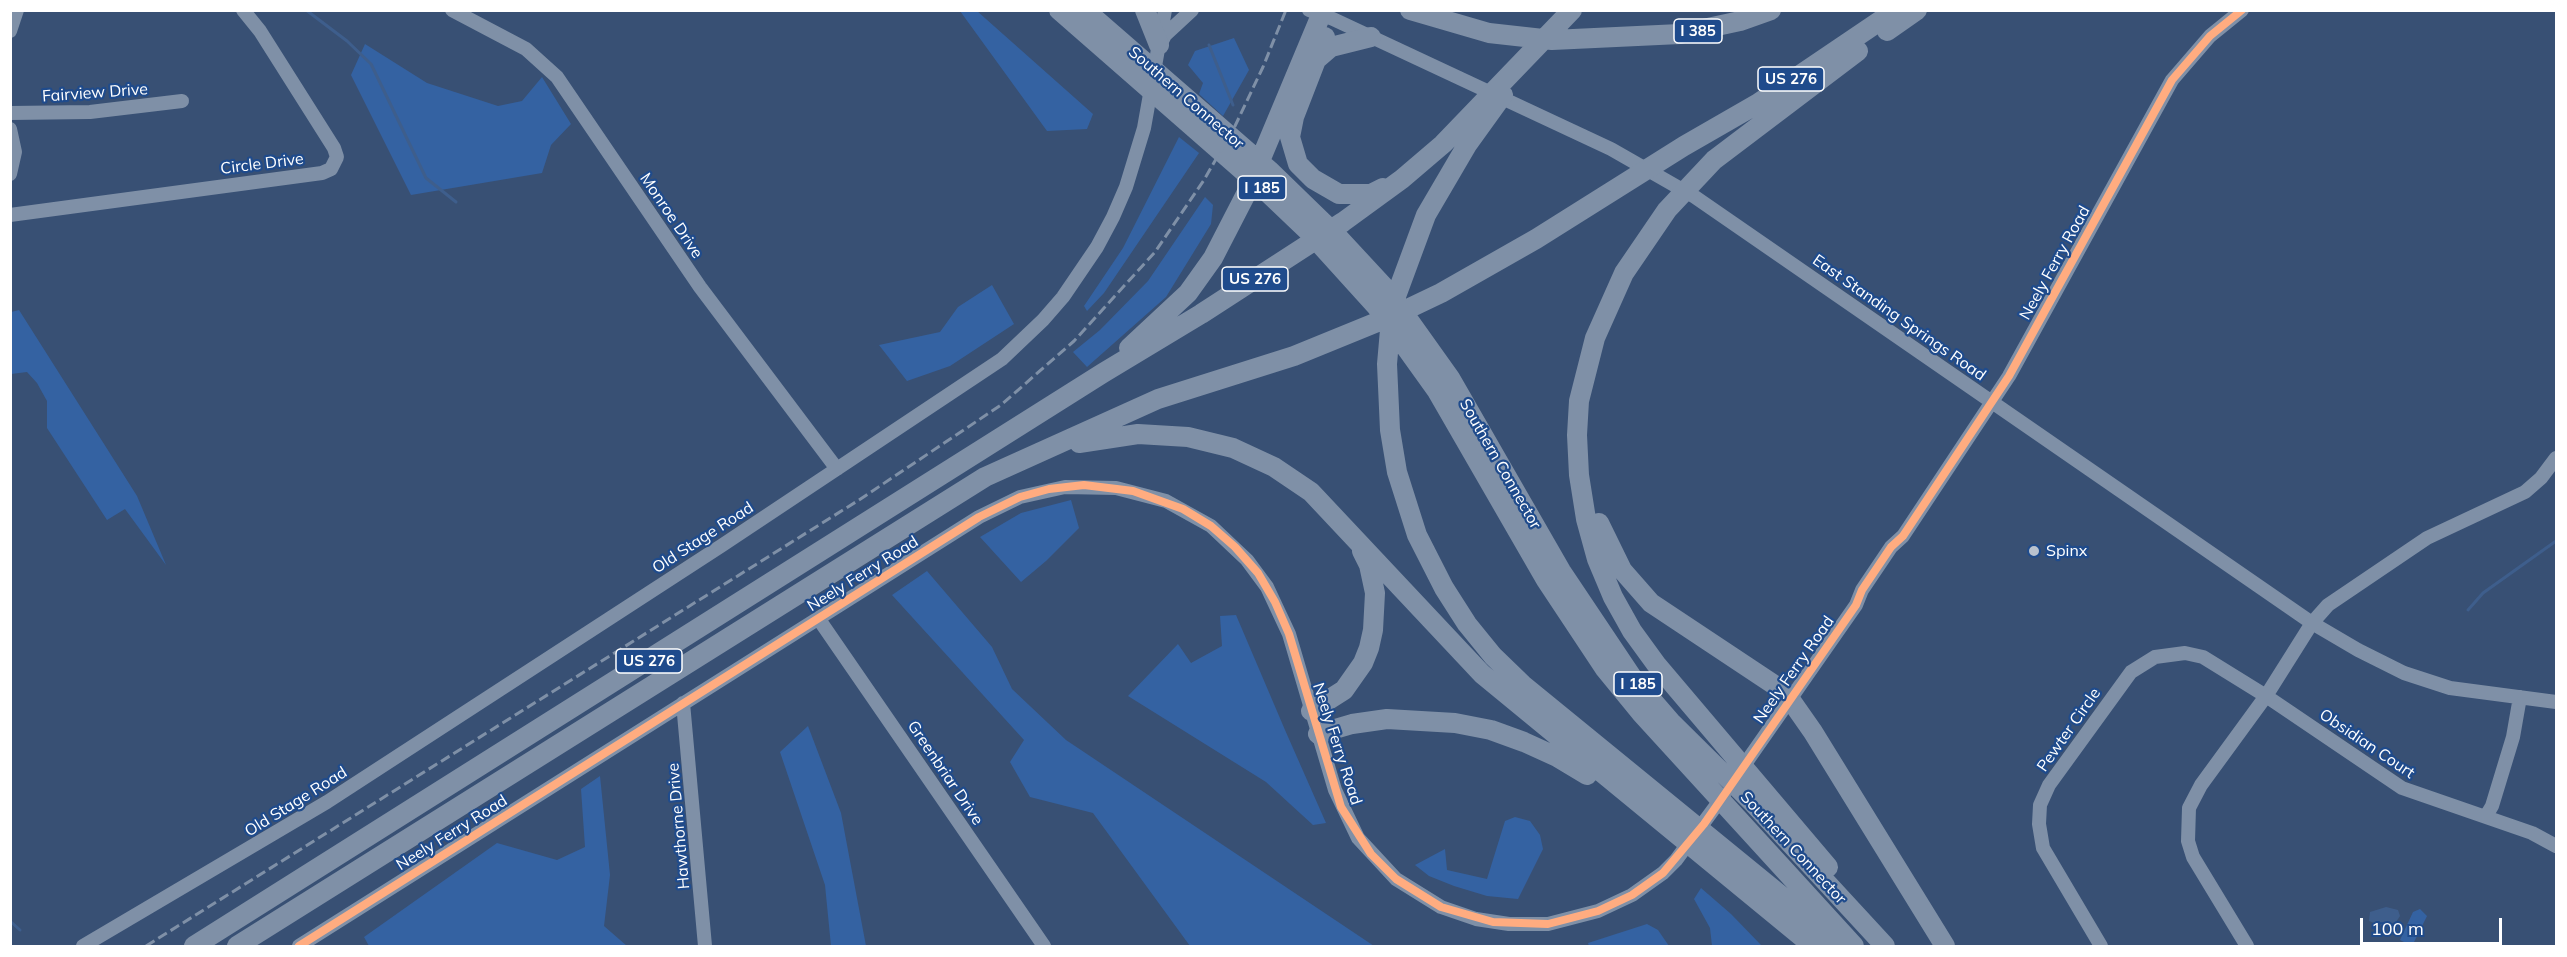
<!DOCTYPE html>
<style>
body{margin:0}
#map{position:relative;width:2567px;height:957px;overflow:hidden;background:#385074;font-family:Mulish,sans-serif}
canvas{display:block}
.frame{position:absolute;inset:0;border:12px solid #fff;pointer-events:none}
.scale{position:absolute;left:2360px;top:918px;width:142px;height:27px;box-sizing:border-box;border:3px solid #fff;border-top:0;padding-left:8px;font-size:18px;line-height:21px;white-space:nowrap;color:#fff;-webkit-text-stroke:4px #1f4b8c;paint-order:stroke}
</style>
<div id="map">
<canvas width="2567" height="957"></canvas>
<div class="frame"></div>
<div class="scale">100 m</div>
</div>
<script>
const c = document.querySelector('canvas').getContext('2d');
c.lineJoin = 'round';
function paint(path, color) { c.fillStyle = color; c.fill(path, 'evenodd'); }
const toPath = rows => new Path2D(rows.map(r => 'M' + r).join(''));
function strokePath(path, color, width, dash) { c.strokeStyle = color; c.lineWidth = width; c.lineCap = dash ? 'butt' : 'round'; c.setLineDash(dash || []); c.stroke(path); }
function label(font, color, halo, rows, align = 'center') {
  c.font = font + ' Mulish,sans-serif'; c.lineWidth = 4.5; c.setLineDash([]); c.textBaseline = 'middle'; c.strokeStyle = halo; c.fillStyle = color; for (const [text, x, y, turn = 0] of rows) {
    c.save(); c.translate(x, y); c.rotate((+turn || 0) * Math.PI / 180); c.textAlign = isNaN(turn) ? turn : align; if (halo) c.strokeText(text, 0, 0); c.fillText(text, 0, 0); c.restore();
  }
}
const green = toPath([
 [960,11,977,11,1093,114,1087,129,1047,131],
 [1234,38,1249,70,1223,116,1199,94,1203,83,1188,65,1195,51],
 [365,44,427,83,498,106,522,101,542,77,571,124,551,145,542,173,411,195,351,75],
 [1179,137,1199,153,1104,293,1087,311,1084,306,1123,248],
 [1205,197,1213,205,1211,224,1166,297,1087,367,1073,352,1100,330,1148,281],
 [992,285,1014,324,950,366,907,381,879,345,940,332,958,307],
 [19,310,137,496,166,565,125,509,107,520,47,428,47,401,37,383,27,372,11,374,11,312],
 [1071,500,1079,528,1046,561,1021,582,980,537,1021,513],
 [927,571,992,647,1012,689,1066,740,1374,946,1190,946,1093,813,1030,797,1010,762,1024,740,892,595],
 [1236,615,1285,730,1326,823,1313,825,1266,782,1128,696,1178,644,1191,663,1222,646,1220,616],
 [808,726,841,813,866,946,831,946,825,885,780,752],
 [600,776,610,875,604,926,627,946,369,946,364,937,497,843,557,860,585,847,581,789],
 [1515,817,1530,821,1540,835,1543,849,1518,899,1487,896,1454,886,1429,876,1415,865,1445,849,1447,870,1487,879,1505,821],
 [1701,888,1731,914,1762,946,1712,946,1710,928,1694,899],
 [2420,909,2427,916,2412,946,2400,940,2413,912],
 [1647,924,1658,930,1669,946,1589,946,1588,943]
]);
const water = toPath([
 [2386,907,2398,910,2400,916,2396,922,2382,926,2369,921,2370,912]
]);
const stream = toPath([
 [306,10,347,41,371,64,426,178,456,202],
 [1209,45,1233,105],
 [2468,610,2483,593,2556,541],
 [10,921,20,930]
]);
const minor = toPath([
 [452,10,526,49,557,77,700,287,837,469],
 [1309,10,1333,19,1611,149,1695,197,2312,623,2358,650,2404,673,2450,688,2556,702],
 [10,31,17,10],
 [1161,43,1165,35,1192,10],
 [10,113,90,112,182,101],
 [10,129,15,152,10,174],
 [10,215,322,173,331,169,337,157,334,148,260,31,243,10],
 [818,618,1044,946],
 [683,703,705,946],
 [1738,774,1856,605,1862,590,1891,547,1903,536,2009,376,2172,80,2210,36,2242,10],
 [2486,816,2492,806,2513,737,2520,697],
 [83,946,327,802,721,546,1002,359,1043,320,1063,297,1097,247,1113,217,1126,187,1144,128,1165,10],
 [299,946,979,517,1020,497,1065,487,1116,488,1166,501,1211,526,1247,560,1267,587,1289,634,1335,790,1358,838,1396,879,1441,907,1476,919,1509,924,1548,924,1598,911,1632,895,1663,873,1676,860,1724,795],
 [2101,946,2043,848,2039,824,2040,805,2049,785,2131,672,2155,657,2185,653,2203,657,2266,696,2402,788,2532,833,2556,846],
 [2247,946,2193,857,2188,841,2189,808,2201,785,2266,696,2312,623,2328,605,2427,538,2525,492,2541,478,2556,458]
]);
const highway = toPath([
 [1059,10,1266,191,1309,232,1376,306,1437,391,1546,580,1605,669,1641,713,1854,946],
 [1085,10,1269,170,1337,236,1388,291,1450,378,1561,571,1632,677,1671,722,1754,804,1885,946],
 [1145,10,1159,45],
 [1410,10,1489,33,1552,40,1680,34,1740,21,1771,10],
 [1887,31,1917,10],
 [1325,37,1294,117,1290,137,1298,164,1313,179,1339,194,1371,194,1383,188],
 [1316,60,1331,47,1371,37],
 [1503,95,1467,145,1426,215,1392,307,1387,364,1390,430,1397,472,1417,535,1444,588,1467,624,1493,656,1523,685,1779,894,1837,946],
 [1129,348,1188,293,1213,258,1247,192,1321,15],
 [1079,443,1138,434,1188,437,1233,448,1274,467,1311,492,1482,674,1813,946],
 [1599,523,1622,570,1651,603,1785,692,1813,732,1945,946],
 [1311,711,1344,690,1363,663,1369,648,1373,630,1375,593,1369,565,1362,551],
 [1318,734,1352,724,1387,719,1455,723,1491,730,1524,742,1557,757,1587,775],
 [1828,867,1656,664,1632,631,1613,597,1597,559,1586,519,1579,475,1577,435,1579,401,1595,338,1624,273,1667,210,1714,160,1858,51],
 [194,946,1103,373,1201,314,1343,222,1402,179,1443,144,1572,10],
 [237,946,985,477,1158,399,1294,356,1397,314,1441,293,1536,239,1684,146,1757,104,1896,10]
]);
const rail = toPath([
 [146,946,859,500,1001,405,1074,341,1155,252,1204,180,1235,126,1263,67,1286,10]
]);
const cycleway = toPath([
 [299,946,979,517,1020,497,1049,489,1084,485,1133,491,1183,509,1211,526,1235,547,1258,573,1275,602,1289,634,1341,807,1371,854,1396,879,1441,907,1493,922,1548,924,1598,911,1632,895,1663,873,1704,824,1856,605,1862,590,1891,547,1903,536,2009,376,2172,80,2210,36,2242,10]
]);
const markers = [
 [2034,551,6,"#b9c2ce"]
];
const shields = [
 [1698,31,48],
 [1791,79,66],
 [1262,188,48],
 [1255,279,66],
 [649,661,66],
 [1638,684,48]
];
const shieldNames = [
 ["I 385",1698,31],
 ["US 276",1791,79],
 ["I 185",1262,188],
 ["US 276",1255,279],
 ["US 276",649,661],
 ["I 185",1638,684]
];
const streetNames = [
 ["Fairview Drive",95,93,-4],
 ["Southern Connector",1186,98,41],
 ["Circle Drive",262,164,-7],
 ["Monroe Drive",671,216,56],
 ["Neely Ferry Road",2055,263,-61],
 ["East Standing Springs Road",1899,318,35],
 ["Southern Connector",1500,464,60],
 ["Old Stage Road",703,538,-33],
 ["Neely Ferry Road",863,574,-32],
 ["Neely Ferry Road",1794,670,-55],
 ["Pewter Circle",2069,730,-55],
 ["Neely Ferry Road",1337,744,72],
 ["Obsidian Court",2367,744,34],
 ["Greenbriar Drive",945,773,56],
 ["Old Stage Road",296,802,-32],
 ["Hawthorne Drive",679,826,-95],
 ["Neely Ferry Road",452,833,-32],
 ["Southern Connector",1793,848,47]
];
const poiNames = [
 ["Spinx",2046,551]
];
paint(green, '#3462a2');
paint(water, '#3e5e8c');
strokePath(stream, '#3e5e8c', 3);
strokePath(minor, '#7f90a7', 14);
strokePath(highway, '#7f90a7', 20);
strokePath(rail, '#7f90a7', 3, [10, 4.5]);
strokePath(cycleway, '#ffac80', 8);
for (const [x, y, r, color] of markers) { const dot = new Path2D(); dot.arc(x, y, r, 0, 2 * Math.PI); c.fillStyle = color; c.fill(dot); strokePath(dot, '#1f4b8c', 2); }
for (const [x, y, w] of shields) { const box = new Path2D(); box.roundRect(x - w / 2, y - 12, w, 24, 4.5); c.fillStyle = '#1f4b8c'; c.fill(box); strokePath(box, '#fff', 1.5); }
label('bold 15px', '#fff', null, shieldNames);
label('16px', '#fff', '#1f4b8c', streetNames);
label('16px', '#fff', '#1f4b8c', poiNames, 'left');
</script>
